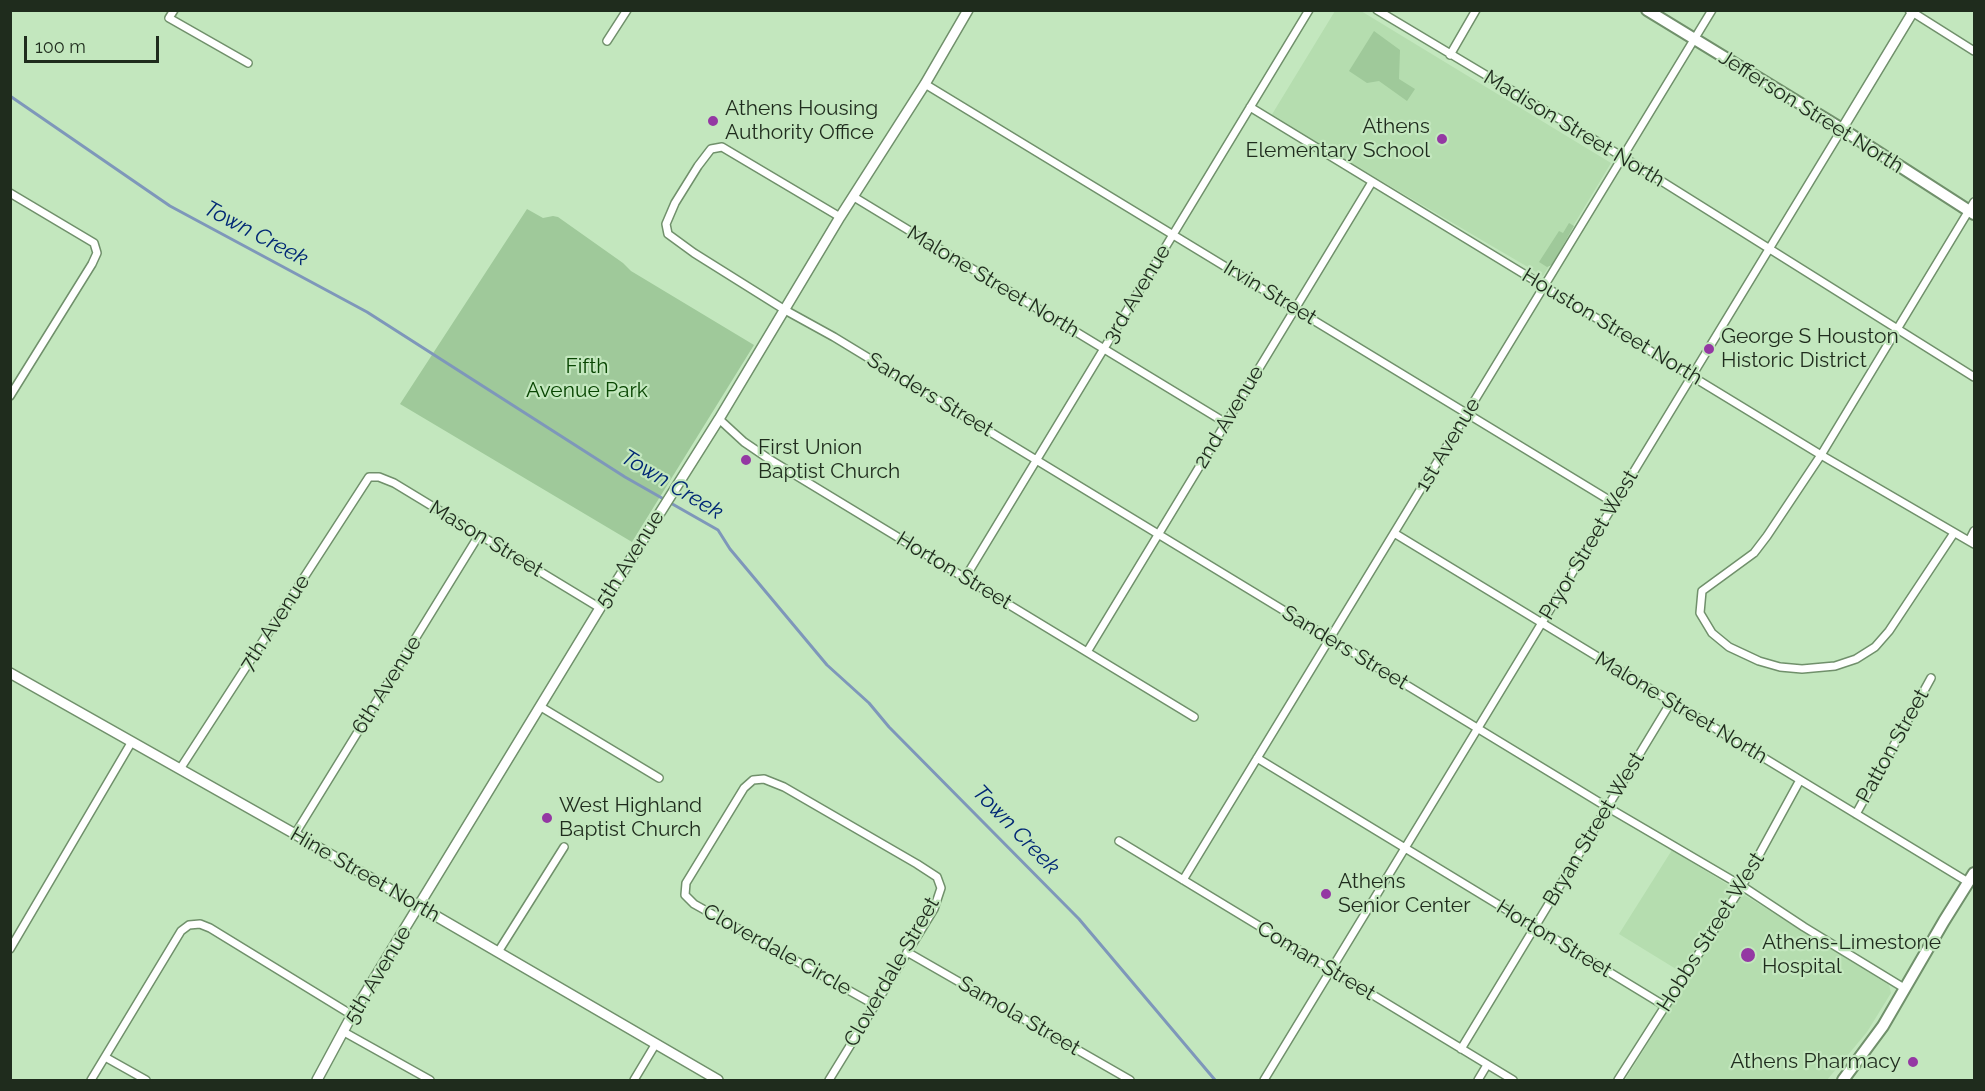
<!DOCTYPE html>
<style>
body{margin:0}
#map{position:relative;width:1985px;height:1091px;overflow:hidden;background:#c3e7be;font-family:Raleway,sans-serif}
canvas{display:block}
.frame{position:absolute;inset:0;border:12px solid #1f2c1d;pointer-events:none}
.scale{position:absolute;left:24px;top:36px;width:135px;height:27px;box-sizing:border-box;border:3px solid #1f2c1d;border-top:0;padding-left:8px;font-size:18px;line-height:21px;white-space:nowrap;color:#1f2c1d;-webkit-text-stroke:4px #c3e7be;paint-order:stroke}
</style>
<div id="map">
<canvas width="1985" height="1091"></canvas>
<div class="frame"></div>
<div class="scale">100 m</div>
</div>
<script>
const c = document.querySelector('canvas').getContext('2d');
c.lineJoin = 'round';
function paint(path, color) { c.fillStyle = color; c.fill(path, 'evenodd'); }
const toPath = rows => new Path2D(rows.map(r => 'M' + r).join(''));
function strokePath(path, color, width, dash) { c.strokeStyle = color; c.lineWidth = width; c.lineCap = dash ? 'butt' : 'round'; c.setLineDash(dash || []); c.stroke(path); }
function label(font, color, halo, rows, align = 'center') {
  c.font = font + ' Raleway,sans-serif'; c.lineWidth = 4.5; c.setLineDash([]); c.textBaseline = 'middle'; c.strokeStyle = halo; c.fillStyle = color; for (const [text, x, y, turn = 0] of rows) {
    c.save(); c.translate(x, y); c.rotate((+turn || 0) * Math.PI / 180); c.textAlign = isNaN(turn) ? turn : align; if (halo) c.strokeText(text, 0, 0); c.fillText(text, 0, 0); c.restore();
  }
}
const built = toPath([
 [1335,11,1361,11,1611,163,1543,276,1271,116],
 [1672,850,1889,985,1891,993,1867,1032,1827,1080,1625,1080,1689,977,1619,934]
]);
const green = toPath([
 [1374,31,1400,50,1399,79,1415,89,1407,101,1379,81,1367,83,1349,71],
 [527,209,543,218,553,216,558,217,623,263,631,271,754,345,632,542,400,404],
 [1569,223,1574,226,1552,265,1547,267,1539,262,1559,231,1563,233]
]);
const stream = toPath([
 [10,96,170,206,367,312,625,477,718,530,730,549,827,665,869,703,889,727,1079,919,1215,1080]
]);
const minor = toPath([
 [174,10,169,18,248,63],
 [1377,10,1623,157,1974,377],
 [1909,10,1974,51],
 [607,41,627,10],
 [1450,55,1476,10],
 [925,84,1614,503],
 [1250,107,1821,455,1974,544],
 [10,193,94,243,97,253,92,264,10,396],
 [854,197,1226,423],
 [840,217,722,147,711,149,698,166,675,203,666,224,668,234,694,253,785,310,834,337,1607,807,1742,886,1804,927,1904,988],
 [719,419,744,442,769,459,1194,717],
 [1394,533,1968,882],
 [1954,533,1889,631,1875,647,1856,659,1835,666,1802,669,1780,667,1759,661,1729,647,1712,633,1700,613,1702,591,1754,553,1767,536,1821,455,1974,202],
 [1969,541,1974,531],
 [965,578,1309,10],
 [1087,652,1372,182],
 [541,707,659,778],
 [1257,758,1665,1006],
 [180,769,369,477,379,477,394,483,600,608],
 [1856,814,1931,678],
 [295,834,479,535],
 [1119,841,1513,1080],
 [1183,880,1712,10],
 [10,949,131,743],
 [498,952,564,847],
 [907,952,1130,1080],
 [344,1032,430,1080],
 [1461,1049,1671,702],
 [105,1057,146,1080],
 [91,1080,181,931,189,925,200,924,210,928,352,1015],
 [634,1080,655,1045],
 [829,1080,934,909,941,888,937,877,917,864,784,787,764,779,753,780,744,788,686,883,685,895,694,904,875,1005],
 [1264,1080,1842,129],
 [1478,1080,1487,1065],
 [1618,1080,1742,886,1800,780]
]);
const tertiary = toPath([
 [1842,129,1914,10],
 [10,673,295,834,718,1080],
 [317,1080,352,1015,600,608,719,419,840,217,925,84,968,10]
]);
const secondary = toPath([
 [1647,10,1842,129,1974,214],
 [1843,1080,1883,1026,1944,921,1974,873]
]);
const markers = [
 [713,121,6,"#9438a3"],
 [1442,139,6,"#9438a3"],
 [1709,349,6,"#9438a3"],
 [746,460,6,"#9438a3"],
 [547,818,6,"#9438a3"],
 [1326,894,6,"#9438a3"],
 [1748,955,8,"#9438a3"],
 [1913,1062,6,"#9438a3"]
];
const poiNames = [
 ["Athens Housing",725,109],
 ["Authority Office",725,133],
 ["Athens",1430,127,"right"],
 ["Elementary School",1430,151,"right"],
 ["George S Houston",1721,337],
 ["Historic District",1721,361],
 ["First Union",758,448],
 ["Baptist Church",758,472],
 ["West Highland",559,806],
 ["Baptist Church",559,830],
 ["Athens",1338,882],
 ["Senior Center",1338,906],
 ["Athens-Limestone",1762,943],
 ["Hospital",1762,967],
 ["Athens Pharmacy",1901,1062,"right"]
];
const streetNames = [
 ["Jefferson Street North",1811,112,32],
 ["Madison Street North",1574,129,31],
 ["Malone Street North",993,282,31],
 ["Irvin Street",1270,293,31],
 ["3rd Avenue",1137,294,-59],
 ["Houston Street North",1612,327,31],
 ["Sanders Street",930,395,31],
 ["2nd Avenue",1229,417,-59],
 ["1st Avenue",1448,445,-59],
 ["Mason Street",486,539,31],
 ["Pryor Street West",1589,545,-59],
 ["5th Avenue",630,559,-58],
 ["Horton Street",954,571,31],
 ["7th Avenue",275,623,-57],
 ["Sanders Street",1345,648,31],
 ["6th Avenue",387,685,-58],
 ["Malone Street North",1681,708,31],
 ["Patton Street",1893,746,-61],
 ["Bryan Street West",1594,829,-59],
 ["Hine Street North",365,875,30],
 ["Hobbs Street West",1711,932,-58],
 ["Horton Street",1554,939,31],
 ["Cloverdale Circle",777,950,29],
 ["Coman Street",1316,961,31],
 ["Cloverdale Street",892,972,-60],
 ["5th Avenue",378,975,-59],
 ["Samola Street",1019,1016,30]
];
const parkNames = [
 ["Fifth",587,367],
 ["Avenue Park",587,391]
];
const waterNames = [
 ["Town Creek",256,234,28],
 ["Town Creek",672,485,31],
 ["Town Creek",1016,830,46]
];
paint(built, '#b5ddaf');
paint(green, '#9fc99a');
strokePath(stream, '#7e97ba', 3);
strokePath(minor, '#70906b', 10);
strokePath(tertiary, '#70906b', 12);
strokePath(secondary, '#70906b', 14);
strokePath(minor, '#fff', 7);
strokePath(tertiary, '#fff', 9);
strokePath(secondary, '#fff', 10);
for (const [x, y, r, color] of markers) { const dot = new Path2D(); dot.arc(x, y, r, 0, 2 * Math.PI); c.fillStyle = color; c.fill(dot); strokePath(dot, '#c3e7be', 2); }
label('21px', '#1f2c1d', '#c3e7be', poiNames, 'left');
label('21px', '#1f2c1d', '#c3e7be', streetNames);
label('21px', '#084502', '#c3e7be', parkNames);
label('italic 22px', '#012875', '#c3e7be', waterNames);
</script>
